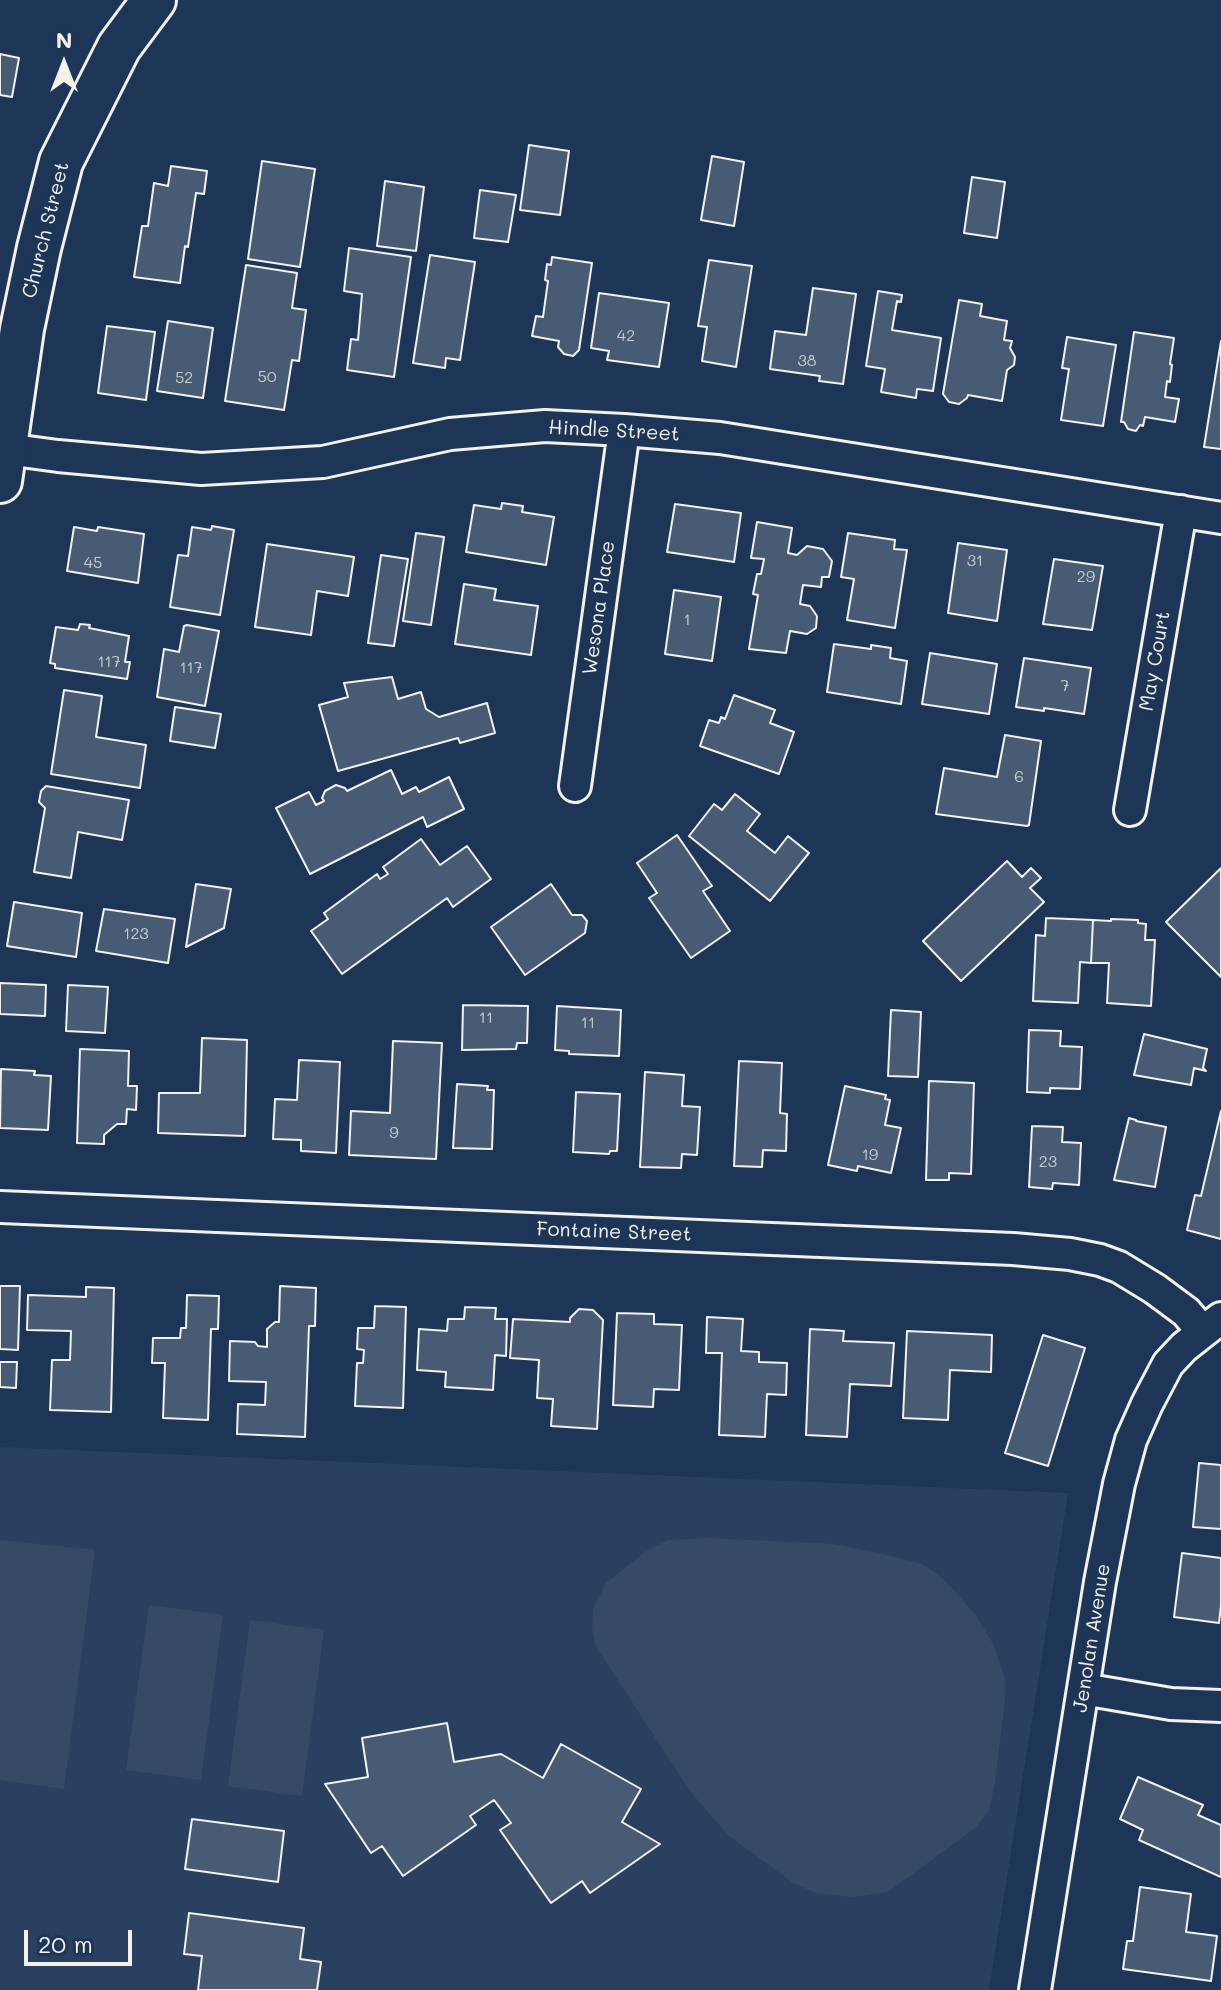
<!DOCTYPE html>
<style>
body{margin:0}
#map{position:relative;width:1221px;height:1990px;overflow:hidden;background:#1d3557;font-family:Mali,sans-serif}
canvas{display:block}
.north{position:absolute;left:24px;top:24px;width:80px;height:80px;-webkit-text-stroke:6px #1d3557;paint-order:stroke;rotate:0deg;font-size:22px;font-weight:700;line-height:32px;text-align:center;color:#f4f1e8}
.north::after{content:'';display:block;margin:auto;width:28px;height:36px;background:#f4f1e8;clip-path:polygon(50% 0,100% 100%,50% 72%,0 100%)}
.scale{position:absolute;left:24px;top:1930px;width:108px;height:36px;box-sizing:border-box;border:4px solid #f4f1e8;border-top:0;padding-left:10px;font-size:24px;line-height:28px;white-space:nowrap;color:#f4f1e8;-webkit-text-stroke:6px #1d3557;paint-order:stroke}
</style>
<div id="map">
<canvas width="1221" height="1990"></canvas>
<div class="north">N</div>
<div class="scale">20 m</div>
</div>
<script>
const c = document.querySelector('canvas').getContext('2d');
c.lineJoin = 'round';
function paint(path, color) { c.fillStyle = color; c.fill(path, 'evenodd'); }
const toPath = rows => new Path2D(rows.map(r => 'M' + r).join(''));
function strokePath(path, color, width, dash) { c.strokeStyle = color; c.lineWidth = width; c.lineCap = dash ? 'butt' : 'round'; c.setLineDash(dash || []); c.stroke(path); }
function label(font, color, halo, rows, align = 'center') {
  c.font = font + ' Mali,sans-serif'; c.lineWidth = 6; c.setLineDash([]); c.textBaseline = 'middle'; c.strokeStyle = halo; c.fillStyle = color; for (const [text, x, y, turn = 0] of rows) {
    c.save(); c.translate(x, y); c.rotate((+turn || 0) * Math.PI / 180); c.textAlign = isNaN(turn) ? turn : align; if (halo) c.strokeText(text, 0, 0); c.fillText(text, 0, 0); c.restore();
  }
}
const built = toPath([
 [0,1447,1068,1493,989,1990,0,1990]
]);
const green = toPath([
 [709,1538,833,1544,879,1553,922,1564,939,1575,953,1589,977,1617,993,1644,1004,1675,1005,1701,995,1782,989,1811,975,1828,888,1892,852,1897,815,1893,792,1882,728,1835,690,1791,595,1645,592,1627,593,1609,606,1583,645,1552,668,1540],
 [0,1540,95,1550,64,1789,0,1780],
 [149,1605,223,1615,201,1780,126,1770],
 [250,1620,324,1630,302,1796,228,1786]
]);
const building = toPath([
 [0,54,19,58,12,97,0,95,0,54],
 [529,145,569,151,560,215,520,210,529,145],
 [712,156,744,162,734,226,701,220,712,156],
 [262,161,315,169,300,267,248,259,262,161],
 [171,166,207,171,204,194,196,193,188,247,185,246,180,283,134,277,142,226,148,226,154,183,168,186,171,166],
 [972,177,1005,182,997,238,964,233,972,177],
 [385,181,424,187,416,251,377,246,385,181],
 [480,190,516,195,508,242,474,238,480,190],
 [349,248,411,257,394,377,347,370,351,339,358,340,362,294,344,291,349,248],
 [430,255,475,262,460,360,446,358,445,368,413,363,430,255],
 [552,257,592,263,579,350,573,356,564,354,558,347,559,341,532,336,536,316,543,317,548,281,545,280,547,264,551,265,552,257],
 [709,260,752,266,736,367,702,361,707,327,698,326,709,260],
 [246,265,297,273,292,308,306,310,299,361,292,360,284,410,225,401,246,265],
 [813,288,856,294,843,384,819,381,820,376,770,369,775,331,806,335,813,288],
 [878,291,902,295,901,302,897,301,892,330,941,338,933,391,917,389,916,398,881,392,885,369,866,366,878,291],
 [599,293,669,303,659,367,607,360,609,351,591,348,599,293],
 [959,300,982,304,980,316,1007,321,1004,340,1012,341,1010,348,1015,357,1014,365,1007,370,1002,401,968,395,967,398,959,404,949,402,943,394,959,300],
 [168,321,213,328,203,398,157,391,168,321],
 [107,326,155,332,146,400,98,393,107,326],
 [1134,332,1174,338,1170,364,1172,365,1170,382,1167,381,1165,397,1179,399,1175,422,1145,417,1143,426,1140,425,1136,431,1128,429,1124,422,1121,422,1134,332],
 [1067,337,1116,345,1103,426,1061,420,1069,369,1062,368,1067,337],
 [1221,341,1221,449,1204,447,1221,341],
 [502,503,523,506,522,512,554,517,546,565,466,552,474,505,501,509,502,503],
 [675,504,741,513,734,562,667,552,675,504],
 [757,522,792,528,788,553,797,555,807,546,823,549,832,561,829,577,822,577,821,587,803,585,800,604,810,606,817,616,816,628,807,634,790,631,786,653,749,649,758,595,753,594,757,574,761,574,764,559,751,558,757,522],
 [212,526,234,530,220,615,170,607,178,555,188,556,192,527,211,530,212,526],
 [74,527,97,531,98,527,144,534,138,583,67,571,74,527],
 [416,533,444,537,431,625,403,621,416,533],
 [848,533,895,540,894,549,907,550,895,628,847,620,854,579,841,577,848,533],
 [958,543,1007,550,997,621,948,613,958,543],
 [267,544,354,557,348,596,317,591,311,635,255,627,267,544],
 [381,555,408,559,394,646,368,643,381,555],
 [1054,559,1103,566,1092,630,1043,624,1054,559],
 [464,584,496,589,494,600,538,606,531,655,455,644,464,584],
 [674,590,721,597,712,661,665,654,674,590],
 [80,624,90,625,89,628,129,636,125,662,130,662,127,679,55,668,55,664,50,663,56,627,78,630,80,624],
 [187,625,219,631,205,706,157,697,164,649,179,652,184,626,187,625],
 [834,644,871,649,871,645,891,648,890,658,907,661,901,704,827,692,834,644],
 [930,653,997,664,989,714,922,704,930,653],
 [1024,658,1091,668,1084,714,1044,708,1044,711,1016,707,1024,658],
 [392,677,398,699,421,692,426,709,439,717,487,703,495,733,460,743,458,738,338,771,319,705,348,697,344,683,392,677],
 [64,690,102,696,96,737,146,745,140,788,51,774,64,690],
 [734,695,775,710,770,723,794,732,779,774,700,746,709,720,719,723,721,717,725,719,734,695],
 [175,707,221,714,215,748,170,741,175,707],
 [1005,735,1041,741,1029,825,1027,826,936,814,944,768,997,777,1005,735],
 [391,770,402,794,416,787,419,792,449,777,464,809,427,827,423,817,310,874,276,808,309,792,316,805,324,801,322,798,325,791,336,785,345,788,347,791,391,770],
 [46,786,129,800,122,840,78,832,71,878,34,872,45,808,39,802,41,791,46,786],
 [735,794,760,814,747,831,775,853,788,836,809,853,770,901,689,836,714,804,722,810,735,794],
 [677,835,712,886,703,891,730,931,691,958,649,898,657,893,637,863,677,835],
 [421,839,440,865,467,846,491,879,453,907,447,898,342,974,311,931,328,919,324,913,377,874,380,879,388,874,383,867,421,839],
 [1007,861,1022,877,1031,868,1041,878,1030,888,1044,902,961,981,923,941,1007,861],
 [1221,868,1221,977,1166,922,1221,868],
 [196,884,231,889,224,928,186,947,196,884],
 [551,884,572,915,582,915,587,921,585,933,525,975,491,927,551,884],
 [14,902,82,913,76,957,7,946,14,902],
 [104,909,175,919,168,963,96,951,104,909],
 [1046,918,1093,920,1091,963,1080,962,1078,1003,1033,1001,1036,935,1045,936,1046,918],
 [1111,919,1138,920,1138,923,1146,924,1145,940,1155,940,1151,1006,1107,1003,1109,963,1091,963,1093,920,1111,921,1111,919],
 [0,983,46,985,45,1016,0,1014,0,983],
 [68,985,108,987,105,1033,66,1031,68,985],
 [463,1005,528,1006,527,1043,517,1043,516,1049,462,1050,463,1005],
 [557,1006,621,1010,619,1056,569,1054,569,1051,555,1050,557,1006],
 [891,1010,921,1012,918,1077,888,1076,891,1010],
 [1029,1030,1061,1031,1060,1046,1082,1047,1080,1089,1050,1088,1050,1093,1027,1092,1029,1030],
 [1144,1034,1207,1049,1203,1068,1206,1071,1194,1068,1191,1085,1134,1075,1144,1034],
 [202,1038,247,1040,245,1136,158,1133,159,1093,200,1093,202,1038],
 [393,1041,442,1043,436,1159,349,1155,351,1111,390,1113,393,1041],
 [80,1049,129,1051,128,1086,137,1086,136,1110,127,1109,126,1124,117,1124,104,1135,104,1144,77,1143,80,1049],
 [299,1060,340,1062,336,1153,301,1151,301,1140,273,1139,275,1099,297,1100,299,1060],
 [739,1061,782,1063,780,1113,787,1114,786,1151,763,1150,762,1167,734,1166,739,1061],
 [1,1069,35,1071,34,1075,51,1076,48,1130,0,1128,1,1069],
 [645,1072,684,1075,682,1106,700,1107,697,1155,682,1154,681,1168,640,1167,645,1072],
 [929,1081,974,1083,971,1174,949,1173,949,1180,926,1180,929,1081],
 [457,1084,488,1086,487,1090,494,1090,492,1149,453,1148,457,1084],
 [845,1086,886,1095,885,1099,890,1100,885,1125,901,1128,891,1173,858,1166,857,1171,828,1165,845,1086],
 [576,1092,620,1094,617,1151,610,1151,609,1154,573,1152,576,1092],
 [1221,1111,1221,1239,1187,1230,1195,1195,1201,1196,1221,1111],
 [1129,1118,1136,1120,1136,1121,1166,1127,1155,1187,1114,1180,1129,1118],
 [1032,1126,1063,1127,1062,1142,1081,1143,1079,1185,1053,1183,1052,1189,1029,1187,1032,1126],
 [0,1286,20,1286,18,1350,0,1349,0,1286],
 [280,1286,316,1288,315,1326,309,1326,305,1437,237,1434,238,1404,265,1405,266,1382,229,1381,230,1341,255,1342,258,1346,267,1347,267,1329,275,1322,279,1322,280,1286],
 [86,1287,114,1288,111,1412,50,1410,52,1360,70,1360,71,1331,27,1330,28,1295,86,1297,86,1287],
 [187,1295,219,1296,218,1329,211,1329,208,1420,163,1418,165,1363,152,1363,153,1338,180,1338,181,1328,186,1328,187,1295],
 [375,1306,406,1307,403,1408,355,1406,357,1363,363,1363,364,1350,357,1349,358,1328,374,1328,375,1306],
 [465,1307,496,1308,495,1319,507,1319,506,1356,495,1355,493,1390,445,1387,446,1372,417,1370,419,1329,447,1331,448,1319,464,1319,465,1307],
 [579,1309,593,1310,603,1320,597,1429,551,1426,553,1399,537,1398,539,1360,510,1358,513,1319,570,1322,570,1318,579,1309],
 [617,1313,654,1314,654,1324,682,1325,679,1390,654,1389,653,1407,613,1405,617,1313],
 [707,1317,743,1319,741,1351,759,1352,759,1362,787,1363,786,1395,767,1394,765,1437,719,1435,722,1353,706,1353,707,1317],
 [810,1329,844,1331,843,1341,894,1343,891,1386,850,1384,847,1437,806,1435,810,1329],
 [907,1331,992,1335,991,1372,950,1370,948,1420,903,1418,907,1331],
 [1043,1335,1085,1348,1048,1466,1005,1453,1043,1335],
 [0,1362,17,1362,16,1388,0,1387,0,1362],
 [1199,1463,1221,1465,1221,1529,1193,1527,1199,1463],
 [1182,1553,1221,1558,1221,1605,1219,1623,1174,1617,1182,1553],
 [447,1723,454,1762,501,1754,543,1778,561,1744,641,1789,622,1822,660,1844,590,1893,582,1881,551,1903,500,1830,511,1823,494,1800,470,1816,476,1825,403,1876,382,1846,371,1853,325,1784,368,1777,362,1738,447,1723],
 [1138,1777,1203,1805,1198,1815,1221,1825,1221,1877,1139,1840,1143,1830,1120,1819,1138,1777],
 [192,1819,284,1831,278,1882,185,1869,192,1819],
 [1140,1887,1191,1894,1186,1932,1217,1936,1211,1981,1123,1969,1127,1941,1133,1941,1140,1887],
 [189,1913,304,1928,300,1959,321,1962,317,1990,198,1990,202,1956,184,1954,189,1913]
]);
const street = toPath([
 [6,449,58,456,201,469,323,462,450,434,545,426,624,430,720,438,1221,518],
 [575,786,624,430],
 [1130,810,1181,511],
 [0,1207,1013,1249,1070,1254,1100,1260,1119,1267,1155,1289,1186,1312,1203,1332],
 [1083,1689,1171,1704,1221,1706],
 [1035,1990,1100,1582,1119,1484,1131,1440,1147,1404,1168,1364,1184,1347,1221,1318]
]);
const secondary = toPath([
 [0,481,22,329,39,248,61,162,119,47,154,0]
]);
const numberNames = [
 ["42",626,336],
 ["38",807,361],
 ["50",267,377],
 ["52",184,378],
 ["31",975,561],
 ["45",93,563],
 ["29",1086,577],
 ["1",687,620],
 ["117",109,662],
 ["117",191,668],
 ["7",1065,686],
 ["6",1019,777],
 ["123",136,934],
 ["11",486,1018],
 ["11",588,1023],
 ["9",394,1133],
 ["19",870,1155],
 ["23",1048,1162]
];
const streetNames = [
 ["Church Street",46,230,-76],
 ["Hindle Street",614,431,3],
 ["Wesona Place",599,608,-82],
 ["May Court",1155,661,-80],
 ["Fontaine Street",614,1232,2],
 ["Jenolan Avenue",1092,1638,-81]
];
paint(built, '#2a4060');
paint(green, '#354a67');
paint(building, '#485b74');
strokePath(building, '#f4f1e8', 2);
strokePath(street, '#f4f1e8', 36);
strokePath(secondary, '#f4f1e8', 48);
strokePath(street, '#1d3557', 30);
strokePath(secondary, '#1d3557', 42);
label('16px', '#c9cccb', null, numberNames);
label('20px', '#f4f1e8', '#1d3557', streetNames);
</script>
